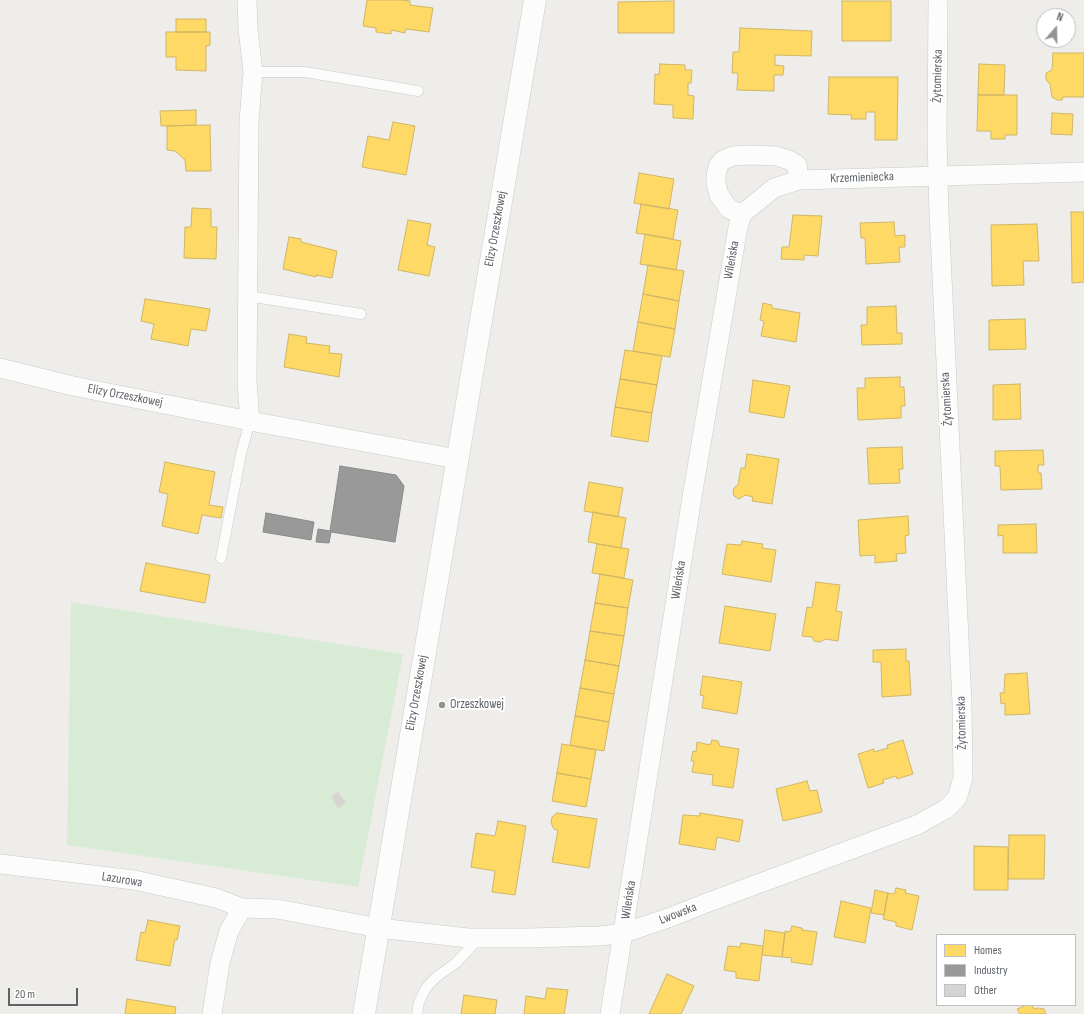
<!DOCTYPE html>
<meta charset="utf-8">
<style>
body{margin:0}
#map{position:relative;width:1084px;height:1014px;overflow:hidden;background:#efede9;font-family:"Sofia Sans Condensed",sans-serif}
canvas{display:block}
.legend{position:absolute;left:936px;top:934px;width:140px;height:72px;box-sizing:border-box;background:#fff;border:1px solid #bfc1c3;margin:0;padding:5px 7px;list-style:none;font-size:12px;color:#5e6368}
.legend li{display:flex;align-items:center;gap:8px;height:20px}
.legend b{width:20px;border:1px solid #bfc1c3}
.north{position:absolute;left:1036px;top:8px;width:40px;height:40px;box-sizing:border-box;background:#fff;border:1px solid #bfc1c3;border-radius:50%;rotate:20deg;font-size:11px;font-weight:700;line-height:16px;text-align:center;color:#5e6368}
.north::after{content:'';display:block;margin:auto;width:14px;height:18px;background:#919395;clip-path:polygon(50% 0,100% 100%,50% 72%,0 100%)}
.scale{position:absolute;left:8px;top:988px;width:70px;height:18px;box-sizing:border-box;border:2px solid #5e6368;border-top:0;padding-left:5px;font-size:12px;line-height:14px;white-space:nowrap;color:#5e6368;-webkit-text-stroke:3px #fff;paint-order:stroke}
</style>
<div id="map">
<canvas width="1084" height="1014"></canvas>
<ul class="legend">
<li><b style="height:11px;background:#ffd966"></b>Homes</li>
<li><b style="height:11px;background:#999"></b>Industry</li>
<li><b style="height:11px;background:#d5d4d2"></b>Other</li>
</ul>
<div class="north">N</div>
<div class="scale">20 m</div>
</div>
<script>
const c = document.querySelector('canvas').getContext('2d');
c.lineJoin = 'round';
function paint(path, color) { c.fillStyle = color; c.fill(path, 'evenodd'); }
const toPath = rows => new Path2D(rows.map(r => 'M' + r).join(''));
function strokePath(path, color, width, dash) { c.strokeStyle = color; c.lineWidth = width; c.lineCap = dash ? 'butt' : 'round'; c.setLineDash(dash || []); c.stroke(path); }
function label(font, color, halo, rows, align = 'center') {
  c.font = font + ' "Sofia Sans Condensed",sans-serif'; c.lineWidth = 4; c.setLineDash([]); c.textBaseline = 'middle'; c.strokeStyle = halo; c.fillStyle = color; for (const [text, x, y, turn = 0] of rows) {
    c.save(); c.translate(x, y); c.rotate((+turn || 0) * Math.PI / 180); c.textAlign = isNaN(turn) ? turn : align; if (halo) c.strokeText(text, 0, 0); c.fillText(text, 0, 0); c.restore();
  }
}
const green = toPath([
 [71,602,403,654,358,887,67,845]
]);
const homes = toPath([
 [367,0,401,0,410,1,410,5,433,8,429,32,406,29,405,33,391,30,391,34,376,32,376,28,363,26,367,0],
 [674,1,674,33,618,33,618,2,674,1],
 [842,1,891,1,891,41,842,41,842,1],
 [176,19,206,19,206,32,176,32,176,19],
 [740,28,812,31,811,56,775,55,775,65,784,66,783,75,774,75,774,91,737,90,738,73,732,73,733,52,739,52,740,28],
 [166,32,210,32,210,45,206,46,206,71,176,70,176,57,166,57,166,32],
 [1053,53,1084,53,1084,97,1063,97,1062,100,1057,100,1052,97,1050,84,1046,80,1046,73,1052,70,1053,53],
 [660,64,685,65,685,70,692,70,691,83,688,83,688,95,694,96,693,119,673,118,673,105,654,104,655,74,659,75,660,64],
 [979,64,1005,65,1004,95,978,95,979,64],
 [829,77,898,77,897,140,875,140,875,112,866,112,866,119,851,119,852,115,828,114,829,77],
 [978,95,1017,95,1017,135,1005,135,1005,139,991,139,991,131,977,131,978,95],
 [196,110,196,125,161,126,160,111,196,110],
 [1052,113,1073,114,1072,135,1051,134,1052,113],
 [393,122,415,126,406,175,362,167,368,136,389,140,393,122],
 [210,125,211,171,186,171,185,160,175,151,167,150,167,126,210,125],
 [639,173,674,179,669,209,634,203,639,173],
 [641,204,678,210,673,239,636,233,641,204],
 [192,208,211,209,211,227,217,227,216,259,184,258,185,227,191,227,192,208],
 [1071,212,1084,212,1084,282,1072,283,1071,212],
 [793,215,822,216,818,256,804,255,804,260,781,259,782,247,789,247,793,215],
 [408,220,431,224,427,245,435,247,429,276,398,270,408,220],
 [894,222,895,236,905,235,905,247,899,247,900,262,866,264,865,238,861,238,860,223,894,222],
 [1037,224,1039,261,1023,261,1024,285,992,286,991,225,1037,224],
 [645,234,681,241,676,270,640,264,645,234],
 [289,237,301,239,301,242,337,251,332,278,316,275,316,277,283,269,289,237],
 [648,265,684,271,679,301,643,294,648,265],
 [643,294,679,301,675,329,638,322,643,294],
 [145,299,210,309,206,331,191,329,188,346,151,339,154,324,141,321,145,299],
 [763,303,772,305,772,308,800,313,796,342,761,336,764,321,760,320,763,303],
 [896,306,897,333,902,333,902,344,862,345,861,325,867,325,867,307,896,306],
 [1025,319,1026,349,989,350,989,320,1025,319],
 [638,322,675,329,670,357,633,351,638,322],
 [289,334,307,337,306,343,330,346,329,353,342,354,339,377,284,367,289,334],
 [625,350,662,356,657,385,620,379,625,350],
 [900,377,900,387,904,387,905,406,901,406,901,418,858,420,857,388,865,388,865,378,900,377],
 [620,379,657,385,652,413,615,407,620,379],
 [753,380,790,386,784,418,749,412,753,380],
 [1020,384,1021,419,993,420,993,385,1020,384],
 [615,407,652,413,648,442,611,436,615,407],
 [902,447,903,469,899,469,900,483,869,484,867,448,902,447],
 [1043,450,1044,465,1038,465,1038,473,1041,473,1042,489,1001,490,1000,466,995,466,995,451,1043,450],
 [747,454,779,459,772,504,752,501,753,497,745,495,739,499,734,496,733,492,734,488,738,485,741,468,745,468,747,454],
 [165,462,215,472,209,505,223,507,221,518,202,515,198,534,162,526,168,494,159,492,165,462],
 [589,482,623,488,618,517,584,511,589,482],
 [593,512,626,518,621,548,588,542,593,512],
 [908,516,909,535,905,536,906,553,896,554,897,561,875,563,875,555,860,556,858,520,908,516],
 [1036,524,1037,553,1003,553,1003,535,998,536,998,525,1036,524],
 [742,541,763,544,762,548,776,550,771,582,722,574,727,544,741,545,742,541],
 [597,544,629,549,624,578,592,573,597,544],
 [146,563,210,575,205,603,140,591,146,563],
 [600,574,633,580,628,608,595,603,600,574],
 [816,582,840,585,836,611,842,612,838,641,825,639,820,642,814,641,812,637,802,636,807,607,812,608,816,582],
 [595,603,628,608,624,636,590,631,595,603],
 [725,606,776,614,770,651,719,643,725,606],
 [590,631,624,636,619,666,585,660,590,631],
 [906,649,906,661,909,661,911,695,882,697,881,662,873,662,873,650,906,649],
 [585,660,619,666,614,694,580,688,585,660],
 [1027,673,1030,714,1005,715,1005,703,1001,704,1000,693,1004,693,1005,674,1027,673],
 [703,676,742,682,737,714,702,708,704,696,700,695,703,676],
 [580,688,614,694,609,722,575,716,580,688],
 [575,716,609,722,604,751,570,745,575,716],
 [712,740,718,741,720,746,739,749,733,788,712,785,713,775,692,772,694,761,691,761,693,751,696,752,697,742,710,745,712,740],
 [903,740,913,774,897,779,896,776,883,780,884,783,868,788,858,754,874,749,874,752,888,748,887,745,903,740],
 [562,744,596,750,591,779,557,773,562,744],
 [557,773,591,779,586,807,552,801,557,773],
 [807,781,810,791,817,790,822,812,783,821,776,789,807,781],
 [557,813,597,819,589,868,552,862,558,830,554,829,551,823,552,817,557,813],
 [700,813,743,820,739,842,717,837,715,850,679,844,683,815,700,816,700,813],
 [498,821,526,826,515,895,492,892,495,871,471,867,476,833,495,836,498,821],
 [1009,835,1045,835,1044,879,1008,879,1009,835],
 [974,846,1008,847,1008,890,974,890,974,846],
 [896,888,906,890,905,893,919,896,912,930,896,926,896,922,883,919,888,893,894,894,896,888],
 [875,890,888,893,884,915,871,913,875,890],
 [841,901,871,908,865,943,834,937,841,901],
 [148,920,180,926,177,940,175,939,170,966,136,960,141,932,145,933,148,920],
 [792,926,802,928,802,930,817,932,812,965,791,962,792,958,782,957,785,931,790,932,792,926],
 [765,930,785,933,782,957,762,955,765,930],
 [741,943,763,946,759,981,736,978,736,972,724,970,728,946,740,947,741,943],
 [667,974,694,986,681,1014,649,1014,667,974],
 [547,988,568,990,564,1014,524,1014,526,996,545,999,547,988],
 [464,995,497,1000,495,1014,461,1014,464,995],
 [127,999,176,1007,175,1014,125,1014,127,999],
 [1027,1005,1032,1005,1034,1009,1038,1008,1044,1009,1046,1014,1020,1014,1017,1009,1027,1005]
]);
const industry = toPath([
 [340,466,396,475,404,486,395,542,331,532,329,543,316,542,318,529,330,531,340,466],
 [266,513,314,522,311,540,263,532,266,513]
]);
const building = toPath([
 [338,792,346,803,338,808,331,796,338,792]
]);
const lane = toPath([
 [253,72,305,72,418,91],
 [248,296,361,314],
 [221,558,241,454,250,421],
 [417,1014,419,1002,426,988,435,978,456,963,479,938]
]);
const street = toPath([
 [247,0,248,29,253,72,249,121,247,381,250,421,457,459],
 [742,214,729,209,719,195,716,183,716,176,718,166,723,160,733,156,749,155,776,156,789,160,797,165,799,180],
 [0,368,73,386,250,421],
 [0,864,134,880,216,898,242,908],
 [212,1014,220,963,229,931,242,908,277,909,379,928,468,938,528,938,600,936,624,933,671,917,709,902,917,825,946,809,957,798,963,778,962,703,939,213,937,137,938,0],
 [610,1014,692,497,738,227,742,214,774,188,799,180,1084,172]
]);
const secondary = toPath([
 [364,1014,535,0]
]);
const markers = [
 [442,705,4,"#919395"]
];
const streetNames = [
 ["Żytomierska",938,76,-89],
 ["Krzemieniecka",862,178,-2],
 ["Elizy Orzeszkowej",496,229,-80],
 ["Wileńska",732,260,-80],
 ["Elizy Orzeszkowej",125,396,11],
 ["Żytomierska",947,399,-93],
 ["Wileńska",679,580,-81],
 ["Elizy Orzeszkowej",417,693,-80],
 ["Żytomierska",962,723,-91],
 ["Lazurowa",122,880,9],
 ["Wileńska",629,900,-81],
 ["Lwowska",678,914,-21]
];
const poiNames = [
 ["Orzeszkowej",450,705]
];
paint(green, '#d8ebd4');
paint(homes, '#ffd966');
strokePath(homes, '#cfb667', 1);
paint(industry, '#999');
strokePath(industry, '#87898a', 1);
paint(building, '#d5d4d2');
strokePath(building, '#dedcd8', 1);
strokePath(lane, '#cacaca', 11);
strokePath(street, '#cacaca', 20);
strokePath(secondary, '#cbcbcb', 23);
strokePath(lane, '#fdfcfc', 10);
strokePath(street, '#fdfcfc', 19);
strokePath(secondary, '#fdfcfc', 22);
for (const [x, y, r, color] of markers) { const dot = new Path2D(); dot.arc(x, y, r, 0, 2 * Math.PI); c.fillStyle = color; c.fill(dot); strokePath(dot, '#fff', 1.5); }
label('13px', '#5e6368', '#fff', streetNames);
label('13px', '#5e6368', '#fff', poiNames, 'left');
</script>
